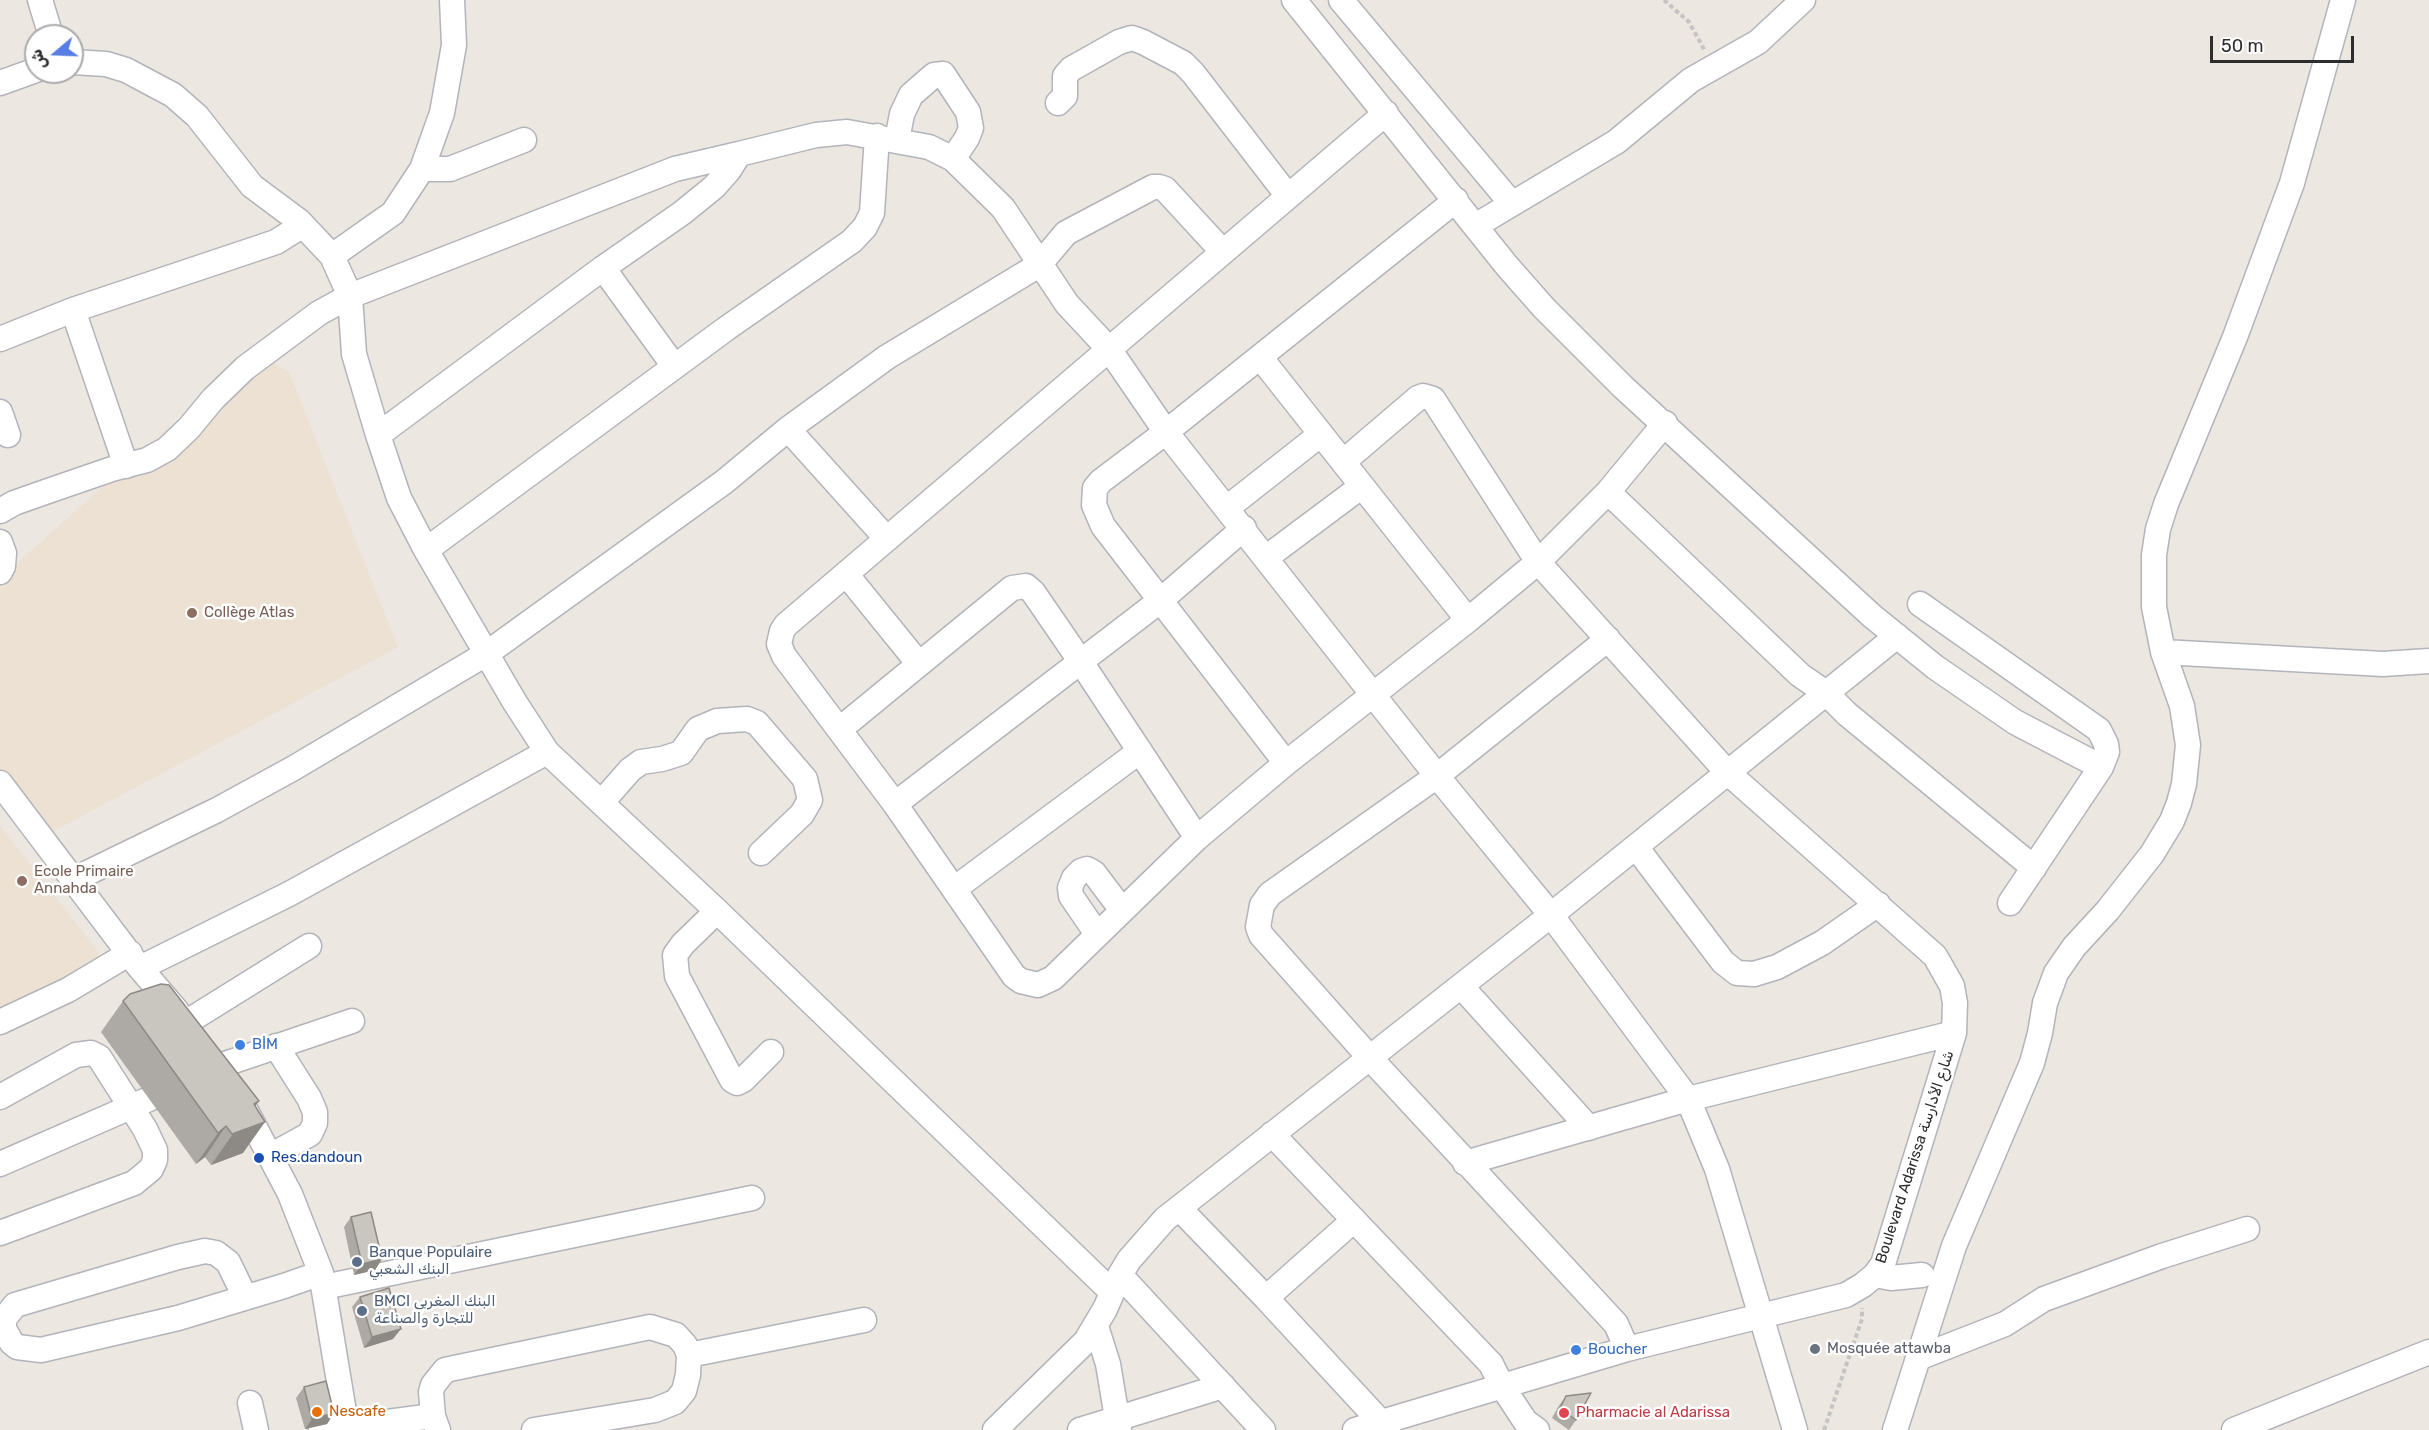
<!DOCTYPE html>
<meta charset="utf-8">
<style>
body{margin:0}
#map{position:relative;width:2429px;height:1430px;overflow:hidden;background:#ece7e1;font-family:Rubik,"Noto Sans Arabic",sans-serif}
canvas{display:block}
.north{position:absolute;left:24px;top:24px;width:60px;height:60px;box-sizing:border-box;background:#fff;border:2px solid #ababab;border-radius:50%;rotate:251deg;font-size:16px;font-weight:700;line-height:24px;text-align:center;color:#2d2d2d}
.north::after{content:'';display:block;margin:auto;width:21px;height:27px;background:#577ee4;clip-path:polygon(50% 0,100% 100%,50% 72%,0 100%)}
.scale{position:absolute;left:2210px;top:36px;width:144px;height:27px;box-sizing:border-box;border:3px solid #2d2d2d;border-top:0;padding-left:8px;font-size:18px;line-height:21px;white-space:nowrap;color:#2d2d2d;-webkit-text-stroke:4px #fff;paint-order:stroke}
</style>
<div id="map">
<canvas width="2429" height="1430"></canvas>
<div class="north">ش</div>
<div class="scale">50 m</div>
</div>
<script>
const c = document.querySelector('canvas').getContext('2d');
c.lineJoin = 'round';
function paint(path, color) { c.fillStyle = color; c.fill(path, 'evenodd'); }
const toPath = rows => new Path2D(rows.map(r => 'M' + r).join(''));
function strokePath(path, color, width, dash) { c.strokeStyle = color; c.lineWidth = width; c.lineCap = dash ? 'butt' : 'round'; c.setLineDash(dash || []); c.stroke(path); }
function label(font, color, halo, rows, align = 'center') {
  c.font = font + ' Rubik,"Noto Sans Arabic",sans-serif'; c.lineWidth = 5; c.setLineDash([]); c.textBaseline = 'middle'; c.strokeStyle = halo; c.fillStyle = color; for (const [text, x, y, turn = 0] of rows) {
    c.save(); c.translate(x, y); c.rotate((+turn || 0) * Math.PI / 180); c.textAlign = isNaN(turn) ? turn : align; if (halo) c.strokeText(text, 0, 0); c.fillText(text, 0, 0); c.restore();
  }
}
const education = toPath([
 [255,352,289,372,398,647,43,837,0,780,0,578],
 [0,825,99,953,95,971,0,1020]
]);
const path = toPath([
 [1664,0,1689,22,1705,51],
 [1824,1430,1862,1319,1862,1308]
]);
const minor = toPath([
 [40,0,51,36],
 [1294,0,1507,266,1544,308,1623,387,1872,616,1935,667,2015,722,2101,767],
 [1341,0,1512,204],
 [0,83,36,70],
 [1058,103,1065,96,1065,76,1071,69,1119,42,1132,38,1143,42,1183,63,1193,73,1288,196],
 [1386,113,786,625,782,631,779,644,784,656,895,804,1014,976,1021,981,1038,985,1053,978,1197,838,1286,763,1468,620,1538,562,1608,492,1665,423],
 [897,140,902,114,911,95,934,75,943,74,968,112,971,128,967,138,953,159],
 [739,154,675,169,350,296,354,354,378,435,399,498,426,550,514,701,547,752,717,911,1112,1292],
 [422,169,450,169,524,140],
 [1475,226,1616,142,1691,80,1758,42,1803,0],
 [332,256,393,213,422,169,442,113,454,45,452,0],
 [603,268,674,366],
 [73,310,126,466],
 [0,339,73,310,276,242,295,230,299,221],
 [1260,357,1468,620],
 [0,412,8,435],
 [788,429,887,539],
 [378,435,603,268,682,213,714,187,729,170,739,154,816,135,847,132,929,147,953,159,1003,208,1067,304,1109,349,1166,432,1437,776,1551,915,1688,1099,1717,1169,1795,1430],
 [1343,462,1418,398,1423,396,1433,399,1538,562,1727,772,1935,956,1952,986,1955,1003,1954,1033,1883,1264,1875,1275,1863,1285,1846,1295,1627,1349,1355,1430],
 [1608,492,1800,675,1826,693,1847,714,2034,868],
 [1227,508,1321,434],
 [0,511,14,503,51,490,112,469,147,460,167,449,189,428,213,399,245,368,319,313,350,296,332,256,299,221,252,186,197,116,173,95,126,70,106,64,72,62],
 [0,542,4,553,3,566,0,572],
 [426,550,727,328,852,241,865,227,872,213,877,136],
 [1267,557,1362,486],
 [846,574,919,664],
 [1920,604,2092,725,2099,730,2106,744,2107,752,2101,767,2010,903],
 [1608,639,1437,776,1270,894,1262,905,1258,927,1261,935,1370,1058,1616,1324,1627,1349],
 [2163,652,2383,664,2429,661],
 [840,729,1012,588,1026,586,1033,592,1081,662,1197,838],
 [1286,763,1103,526,1094,505,1095,488,1101,481,1166,432,1456,200],
 [0,783,140,968,177,1011],
 [602,802,630,770,641,762,662,759,681,753,698,729,717,721,747,719,757,723,805,779,810,800,802,814,761,853],
 [895,804,1161,600,1244,528],
 [1636,847,1723,962,1737,973,1754,974,1777,967,1822,943,1878,904],
 [75,879,217,810,292,769,486,654,724,482,788,429,887,357,1039,265,1066,233,1153,187,1159,187,1165,189,1223,252],
 [954,889,1140,751],
 [717,911,683,944,675,955,677,976,732,1080,737,1083,743,1080,771,1052],
 [1097,934,1071,896,1070,888,1074,878,1081,871,1087,869,1094,873,1122,910],
 [140,968,289,894,547,752],
 [1461,986,1589,1128],
 [0,1022,68,990,130,953],
 [187,1022,309,946],
 [199,1075,222,1065,352,1021],
 [0,1097,76,1055,91,1053,99,1057,145,1129,155,1150,155,1160,151,1169,134,1183,0,1233],
 [242,1103,290,1194,321,1273,347,1430],
 [1272,1134,1491,1364,1502,1386,1525,1421,1537,1430],
 [272,1155,310,1134,315,1123,315,1112,309,1098,276,1046],
 [1465,1163,1688,1099,1954,1033],
 [0,1164,149,1099],
 [1179,1208,1266,1298,1388,1430],
 [1120,1275,1263,1430],
 [1875,1275,1891,1278,1922,1275],
 [324,1287,752,1198],
 [245,1297,228,1262,216,1253,205,1251,178,1257,15,1305,4,1319,4,1329,12,1343,17,1347,41,1350,178,1318,284,1286,321,1273],
 [1266,1298,1354,1220],
 [1096,1326,1108,1364,1119,1430],
 [689,1355,864,1320],
 [1918,1358,2005,1324,2044,1299,2162,1256,2247,1229],
 [250,1403,256,1430],
 [321,1430,346,1424,380,1423,433,1416],
 [438,1430,433,1416,431,1392,433,1385,445,1370,650,1327,676,1335,685,1345,689,1355,688,1375,684,1391,675,1402,655,1410,534,1430],
 [995,1430,1086,1341,1105,1309,1120,1275,1129,1260,1165,1219,1551,915,1897,636],
 [1080,1430,1223,1386],
 [1895,1430,1954,1246,2032,1063,2040,1033,2045,1003,2056,973,2074,947,2108,910,2152,854,2172,821,2179,803,2184,784,2188,745,2182,706,2163,652,2154,607,2154,555,2158,529,2166,504,2235,337,2292,183,2343,0],
 [2234,1430,2429,1352]
]);
const wall = toPath([
 [123,1001,255,1106,243,1153,211,1165,205,1157,196,1164,101,1032],
 [351,1217,382,1259,375,1270,354,1275,344,1227],
 [360,1297,393,1339,364,1348,352,1307],
 [304,1387,334,1413,327,1424,305,1429,296,1398],
 [1566,1396,1576,1420,1569,1430,1552,1418,1558,1407]
]);
const shadedWall = toPath([
 [259,1101,237,1131,265,1122,243,1153,211,1165,254,1104],
 [226,1126,205,1157,196,1164,218,1133],
 [382,1259,375,1270,354,1275,362,1264],
 [401,1329,393,1339,364,1348,372,1337],
 [334,1413,327,1424,305,1429,312,1419]
]);
const building = toPath([
 [161,984,169,985,259,1101,254,1104,265,1122,232,1134,226,1126,218,1133,123,1001,130,994,161,984],
 [371,1212,382,1259,362,1264,351,1217,371,1212],
 [389,1288,401,1329,372,1337,360,1297,389,1288],
 [326,1381,334,1413,312,1419,304,1387,326,1381],
 [1591,1393,1576,1420,1560,1408,1566,1396,1591,1393]
]);
const markers = [
 [192,613,6,"#8d6e63"],
 [22,881,6,"#8d6e63"],
 [240,1045,6,"#3f7fe0"],
 [259,1158,6,"#1a4fb4"],
 [357,1262,6,"#5c6f8a"],
 [362,1311,6,"#5c6f8a"],
 [1815,1349,6,"#6b7280"],
 [1576,1350,6,"#3f7fe0"],
 [317,1412,6,"#e8710a"],
 [1564,1413,6,"#e0444e"]
];
const educationNames = [
 ["Collège Atlas",204,613],
 ["Ecole Primaire",34,872],
 ["Annahda",34,889]
];
const shopNames = [
 ["BİM",252,1045],
 ["Boucher",1588,1350]
];
const streetNames = [
 ["Boulevard Adarissa شارع الأدارسة",1915,1157,-72]
];
const transitNames = [
 ["Res.dandoun",271,1158]
];
const serviceNames = [
 ["Banque Populaire",369,1253],
 ["البنك الشعبي",369,1270],
 ["BMCI البنك المغربي",374,1302],
 ["للتجارة والصناعة",374,1319]
];
const worshipNames = [
 ["Mosquée attawba",1827,1349]
];
const foodNames = [
 ["Nescafe",329,1412]
];
const healthNames = [
 ["Pharmacie al Adarissa",1576,1413]
];
paint(education, '#ece1d3');
strokePath(minor, '#b2b4bb', 27);
strokePath(path, '#c4c4c4', 4, [4.5, 3]);
strokePath(minor, '#fff', 24);
paint(wall, '#ada9a4');
paint(shadedWall, '#8d8a86');
paint(building, '#c9c5bf');
strokePath(building, '#8d8a86', 1.5);
for (const [x, y, r, color] of markers) { const dot = new Path2D(); dot.arc(x, y, r, 0, 2 * Math.PI); c.fillStyle = color; c.fill(dot); strokePath(dot, '#fff', 2); }
label('15px', '#785e54', '#fff', educationNames, 'left');
label('15px', '#366cbe', '#fff', shopNames, 'left');
label('15px', '#2d2d2d', '#fff', streetNames);
label('15px', '#164399', '#fff', transitNames, 'left');
label('15px', '#4e5e75', '#fff', serviceNames, 'left');
label('15px', '#5b616d', '#fff', worshipNames, 'left');
label('15px', '#c56008', '#fff', foodNames, 'left');
label('15px', '#be3a42', '#fff', healthNames, 'left');
</script>
